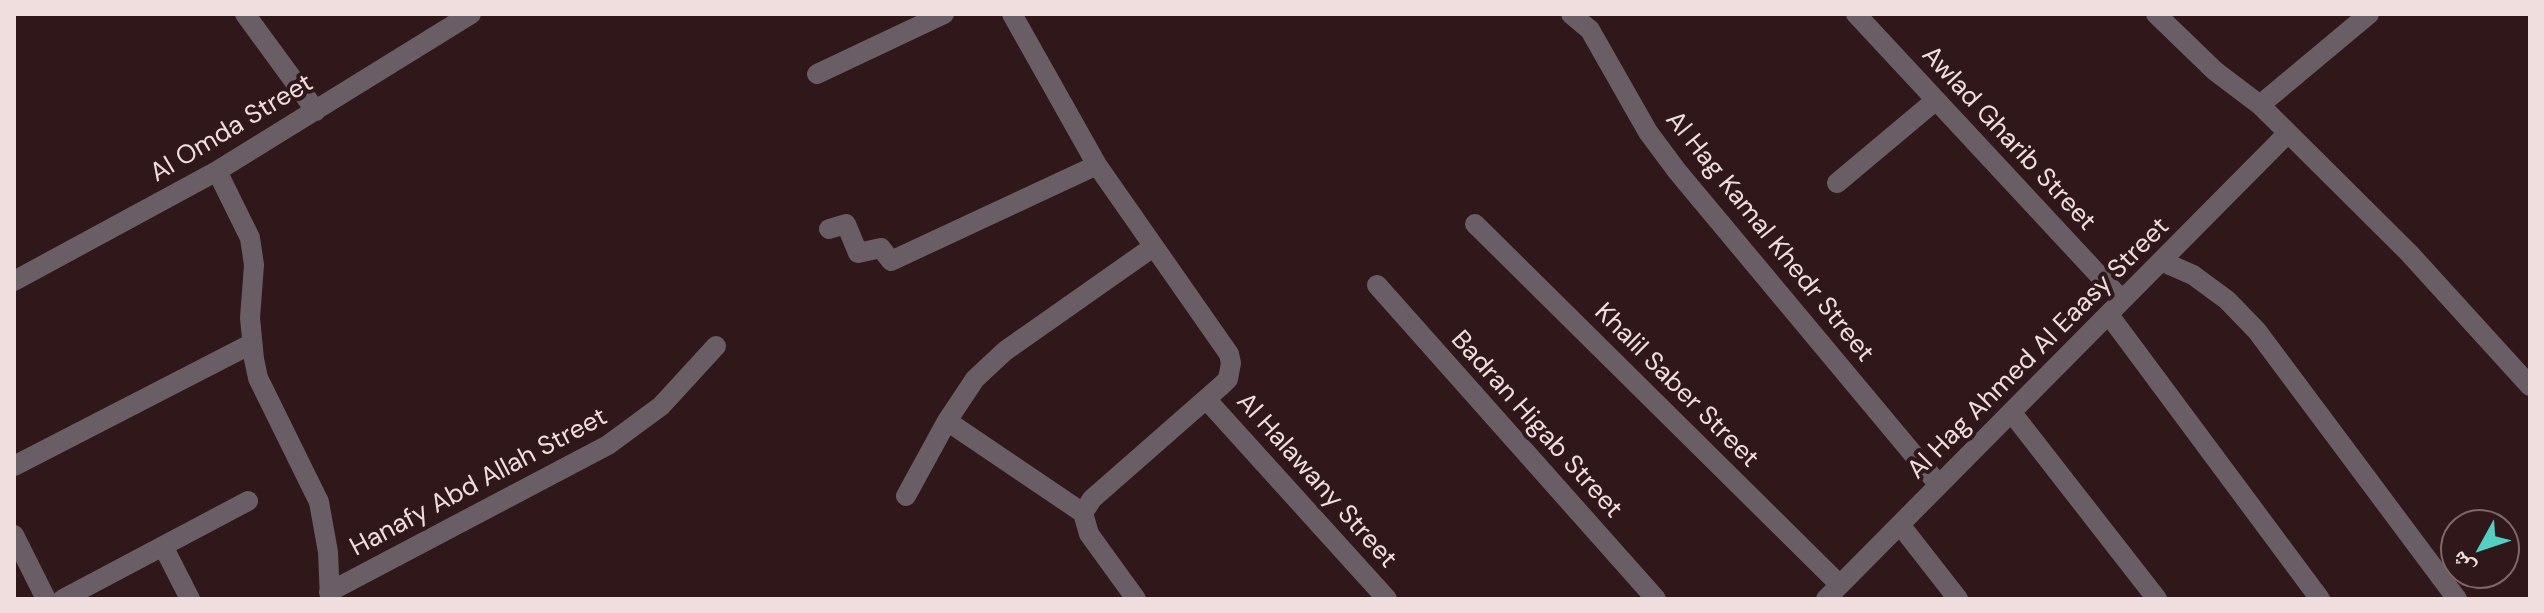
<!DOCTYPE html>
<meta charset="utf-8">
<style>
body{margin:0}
#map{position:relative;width:2544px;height:613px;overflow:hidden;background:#30171a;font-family:"DM Sans","Noto Naskh Arabic",sans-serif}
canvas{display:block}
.frame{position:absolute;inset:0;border:16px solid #f0dedf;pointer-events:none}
.north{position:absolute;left:2440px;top:509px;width:80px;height:80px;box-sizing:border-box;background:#30171a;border:2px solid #7d6769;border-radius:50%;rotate:230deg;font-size:22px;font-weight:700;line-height:32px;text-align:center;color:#f0dedf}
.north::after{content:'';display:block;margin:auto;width:28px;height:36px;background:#57cec2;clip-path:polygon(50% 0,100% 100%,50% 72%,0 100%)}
</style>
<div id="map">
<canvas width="2544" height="613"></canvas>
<div class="frame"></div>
<div class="north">ش</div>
</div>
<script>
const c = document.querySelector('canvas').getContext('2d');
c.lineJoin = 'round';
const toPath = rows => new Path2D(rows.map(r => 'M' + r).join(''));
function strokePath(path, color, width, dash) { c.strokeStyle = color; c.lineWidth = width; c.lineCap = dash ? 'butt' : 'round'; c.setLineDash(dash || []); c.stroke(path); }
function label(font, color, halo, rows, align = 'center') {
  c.font = font + ' "DM Sans",sans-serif'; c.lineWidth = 8; c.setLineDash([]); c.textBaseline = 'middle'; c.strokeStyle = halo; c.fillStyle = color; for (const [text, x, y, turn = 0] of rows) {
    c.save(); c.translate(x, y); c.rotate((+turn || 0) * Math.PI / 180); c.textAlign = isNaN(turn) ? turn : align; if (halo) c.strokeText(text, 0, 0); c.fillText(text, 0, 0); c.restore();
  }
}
const minor = toPath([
 [245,14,316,111],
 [1012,14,1097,165,1229,354,1231,363,1228,379,1222,385,1092,499,1083,513,1089,534,1136,599],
 [1571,14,1590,30,1648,132,1677,171,1939,485],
 [1856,14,2122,300],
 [2156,14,2215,71,2260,105,2409,253,2530,386],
 [817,74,944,14],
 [2260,105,2369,14],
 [217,171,250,238,254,265,250,318,254,359,258,378,319,502,328,552,330,599],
 [1837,183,1936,100],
 [1475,224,1840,585],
 [829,229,846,224,858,253,881,248,891,261,1097,165],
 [2161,261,2193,275,2227,300,2257,331,2457,599],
 [14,281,217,171,471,14],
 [1377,285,1656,599],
 [2109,315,2320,599],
 [1206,399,1387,599],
 [2012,413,2157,599],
 [947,421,1083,513],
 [14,466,251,344],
 [906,496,947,421,975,379,1005,351,1153,247],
 [1901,526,1958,599],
 [14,535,46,599],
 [163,546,190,599],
 [329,592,608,445,661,406,716,346],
 [63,599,248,501],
 [1826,599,2287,134]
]);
const streetNames = [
 ["Al Omda Street",232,129,-31],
 ["Awlad Gharib Street",2008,139,47],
 ["Al Hag Kamal Khedr Street",1769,237,51],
 ["Al Hag Ahmed Al Eaasy Street",2039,349,-45],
 ["Khalil Saber Street",1676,386,45],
 ["Badran Higab Street",1536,425,48],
 ["Al Halawany Street",1316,481,48],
 ["Hanafy Abd Allah Street",479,483,-28]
];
strokePath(minor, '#695e66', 20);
label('26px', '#f0dedf', '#30171a', streetNames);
</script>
